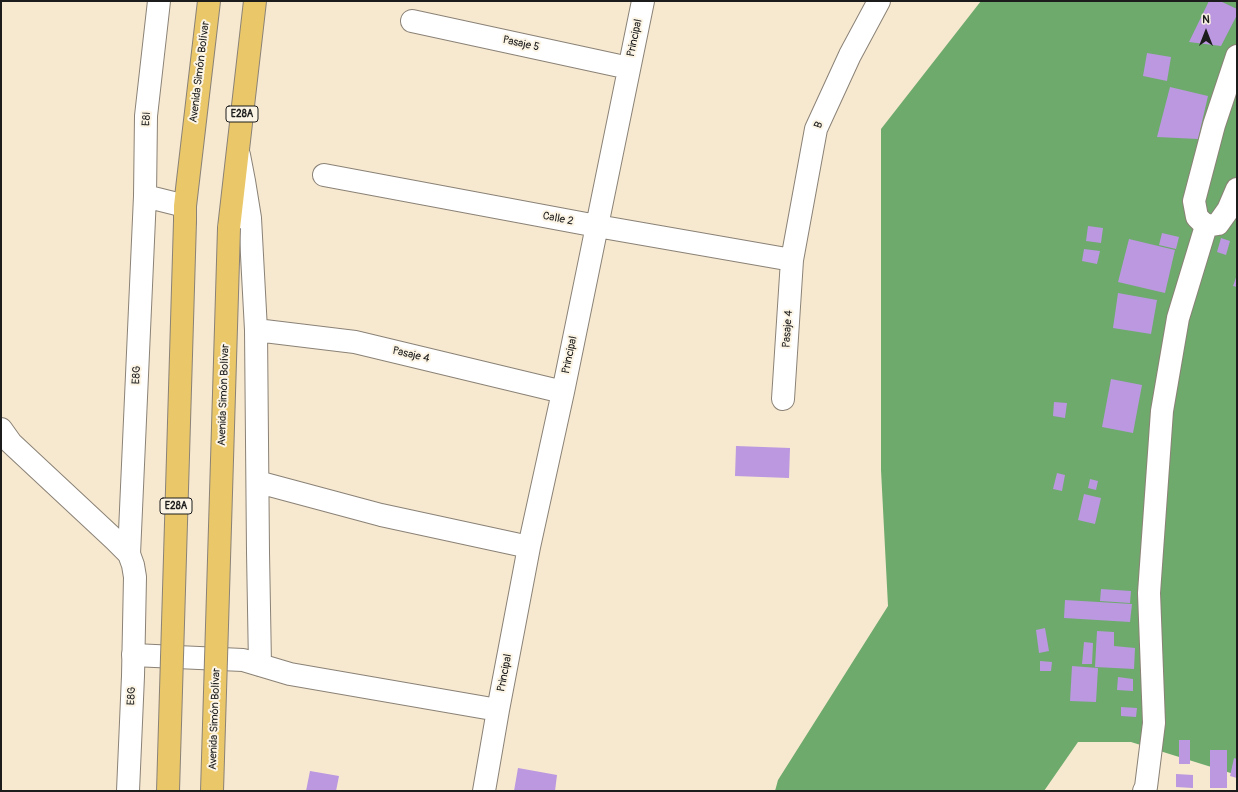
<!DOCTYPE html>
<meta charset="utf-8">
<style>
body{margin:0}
#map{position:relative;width:1238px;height:792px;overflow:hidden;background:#f7e8d0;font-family:Pangolin,sans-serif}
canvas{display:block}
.frame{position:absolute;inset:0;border:2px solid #1c1c1c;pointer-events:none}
.north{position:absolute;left:1186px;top:12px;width:40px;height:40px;-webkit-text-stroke:3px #fcf5e5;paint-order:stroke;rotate:0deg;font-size:11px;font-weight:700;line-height:16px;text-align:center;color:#1c1c1c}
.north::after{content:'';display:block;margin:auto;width:14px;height:18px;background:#1c1c1c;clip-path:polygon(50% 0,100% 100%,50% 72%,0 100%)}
</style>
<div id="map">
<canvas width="1238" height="792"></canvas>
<div class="frame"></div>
<div class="north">N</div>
</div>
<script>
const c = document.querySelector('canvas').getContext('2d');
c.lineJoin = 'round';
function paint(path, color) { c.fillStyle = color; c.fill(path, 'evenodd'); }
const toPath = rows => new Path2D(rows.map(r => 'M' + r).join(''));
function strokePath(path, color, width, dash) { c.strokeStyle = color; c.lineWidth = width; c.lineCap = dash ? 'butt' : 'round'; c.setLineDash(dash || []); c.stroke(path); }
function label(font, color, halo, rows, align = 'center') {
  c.font = font + ' Pangolin,sans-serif'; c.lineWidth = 4; c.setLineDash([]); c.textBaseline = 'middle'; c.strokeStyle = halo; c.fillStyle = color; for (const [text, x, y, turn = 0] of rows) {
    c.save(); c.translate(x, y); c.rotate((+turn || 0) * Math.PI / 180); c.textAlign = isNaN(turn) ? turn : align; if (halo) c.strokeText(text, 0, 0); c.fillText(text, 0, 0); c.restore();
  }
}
const forest = toPath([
 [981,1,1237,1,1237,775,1131,742,1078,742,1044,791,775,791,778,780,888,606,881,470,881,129]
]);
const building = toPath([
 [1209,1,1220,1,1237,9,1237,15,1221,46,1189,42],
 [1147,53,1171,57,1167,81,1143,76],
 [1170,87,1208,96,1198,139,1157,137],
 [1088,226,1103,228,1101,243,1086,241],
 [1162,233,1179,237,1176,249,1159,245],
 [1221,238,1230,241,1226,255,1217,252],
 [1129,239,1175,250,1165,293,1118,282],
 [1084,249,1100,251,1097,264,1082,261],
 [1237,275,1237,287,1233,286],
 [1118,293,1157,300,1151,334,1113,328],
 [1111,379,1142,385,1133,433,1102,427],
 [1054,402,1067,403,1065,418,1053,416],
 [736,446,790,448,789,478,735,476],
 [1057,473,1065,475,1062,491,1053,489],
 [1090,479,1098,481,1096,490,1088,488],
 [1084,494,1101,498,1095,524,1078,520],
 [1101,589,1131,591,1130,603,1100,601],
 [1065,600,1132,604,1130,622,1064,618],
 [1045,628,1049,651,1039,653,1036,630],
 [1097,631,1114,632,1114,646,1135,648,1134,669,1095,667],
 [1084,642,1093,643,1092,664,1082,664],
 [1040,661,1052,662,1051,671,1040,671],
 [1072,666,1098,668,1096,702,1070,701],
 [1118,677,1133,679,1133,691,1117,690],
 [1121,707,1137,708,1136,717,1121,716],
 [1179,740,1190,740,1190,764,1179,764],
 [1210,750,1227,750,1227,788,1210,788],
 [1234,758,1237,759,1237,778,1230,776],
 [518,768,557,775,555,791,514,791],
 [310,771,339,776,336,791,306,791],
 [1176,774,1193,775,1193,788,1176,787]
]);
const minor = toPath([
 [412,21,629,68],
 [239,155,244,181,250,218,256,330,258,552,260,665],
 [324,175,597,226,792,260],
 [145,196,185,206],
 [1206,226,1197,217,1194,201,1214,125,1237,56],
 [1206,226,1218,224,1228,210,1237,189],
 [256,330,355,342,563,392],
 [783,399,792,260,816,129,850,55,879,1],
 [258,482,381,515,529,547],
 [129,554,145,196,146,116,159,1],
 [133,655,243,660,290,674,498,710],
 [484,791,498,710,529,547,563,392,643,1],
 [1144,791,1146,787,1154,723,1149,593,1162,411,1178,318,1206,226]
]);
const tertiary = toPath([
 [1,429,11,443,115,540,129,554,133,565,135,577,133,676,128,791]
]);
const trunk = toPath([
 [185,221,185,206,209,1],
 [229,228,255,1]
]);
const trunkBridge = toPath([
 [168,791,185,221],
 [212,791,229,228]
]);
const shields = [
 [242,114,32],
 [176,506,32]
];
const shieldNames = [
 ["E28A",242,114],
 ["E28A",176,506]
];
const streetNames = [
 ["Principal",635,38,-78],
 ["Pasaje 5",521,44,12],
 ["Avenida Simón Bolívar",200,72,-83],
 ["E8I",147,119,-87],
 ["B",819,125,-69],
 ["Calle 2",558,219,11],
 ["Pasaje 4",788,329,-86],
 ["Pasaje 4",411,355,13],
 ["Principal",570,355,-78],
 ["E8G",137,375,-87],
 ["Avenida Simón Bolívar",224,395,-88],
 ["Principal",505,673,-79],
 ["E8G",132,696,-87],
 ["Avenida Simón Bolívar",215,719,-88]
];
paint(forest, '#6daa6c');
paint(building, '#bb98e0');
strokePath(minor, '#8a8276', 24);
strokePath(tertiary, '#8a8276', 24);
strokePath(trunk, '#8a8276', 24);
strokePath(minor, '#fff', 22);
strokePath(tertiary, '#fff', 22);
strokePath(trunk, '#eac769', 22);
strokePath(trunkBridge, '#8a8276', 24, []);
strokePath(trunkBridge, '#eac769', 22);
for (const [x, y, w] of shields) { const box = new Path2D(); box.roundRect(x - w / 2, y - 8, w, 16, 3); c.fillStyle = '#fcf5e5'; c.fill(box); strokePath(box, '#1c1c1c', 1); }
label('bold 10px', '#1c1c1c', null, shieldNames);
label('11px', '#1c1c1c', '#fcf5e5', streetNames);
</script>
